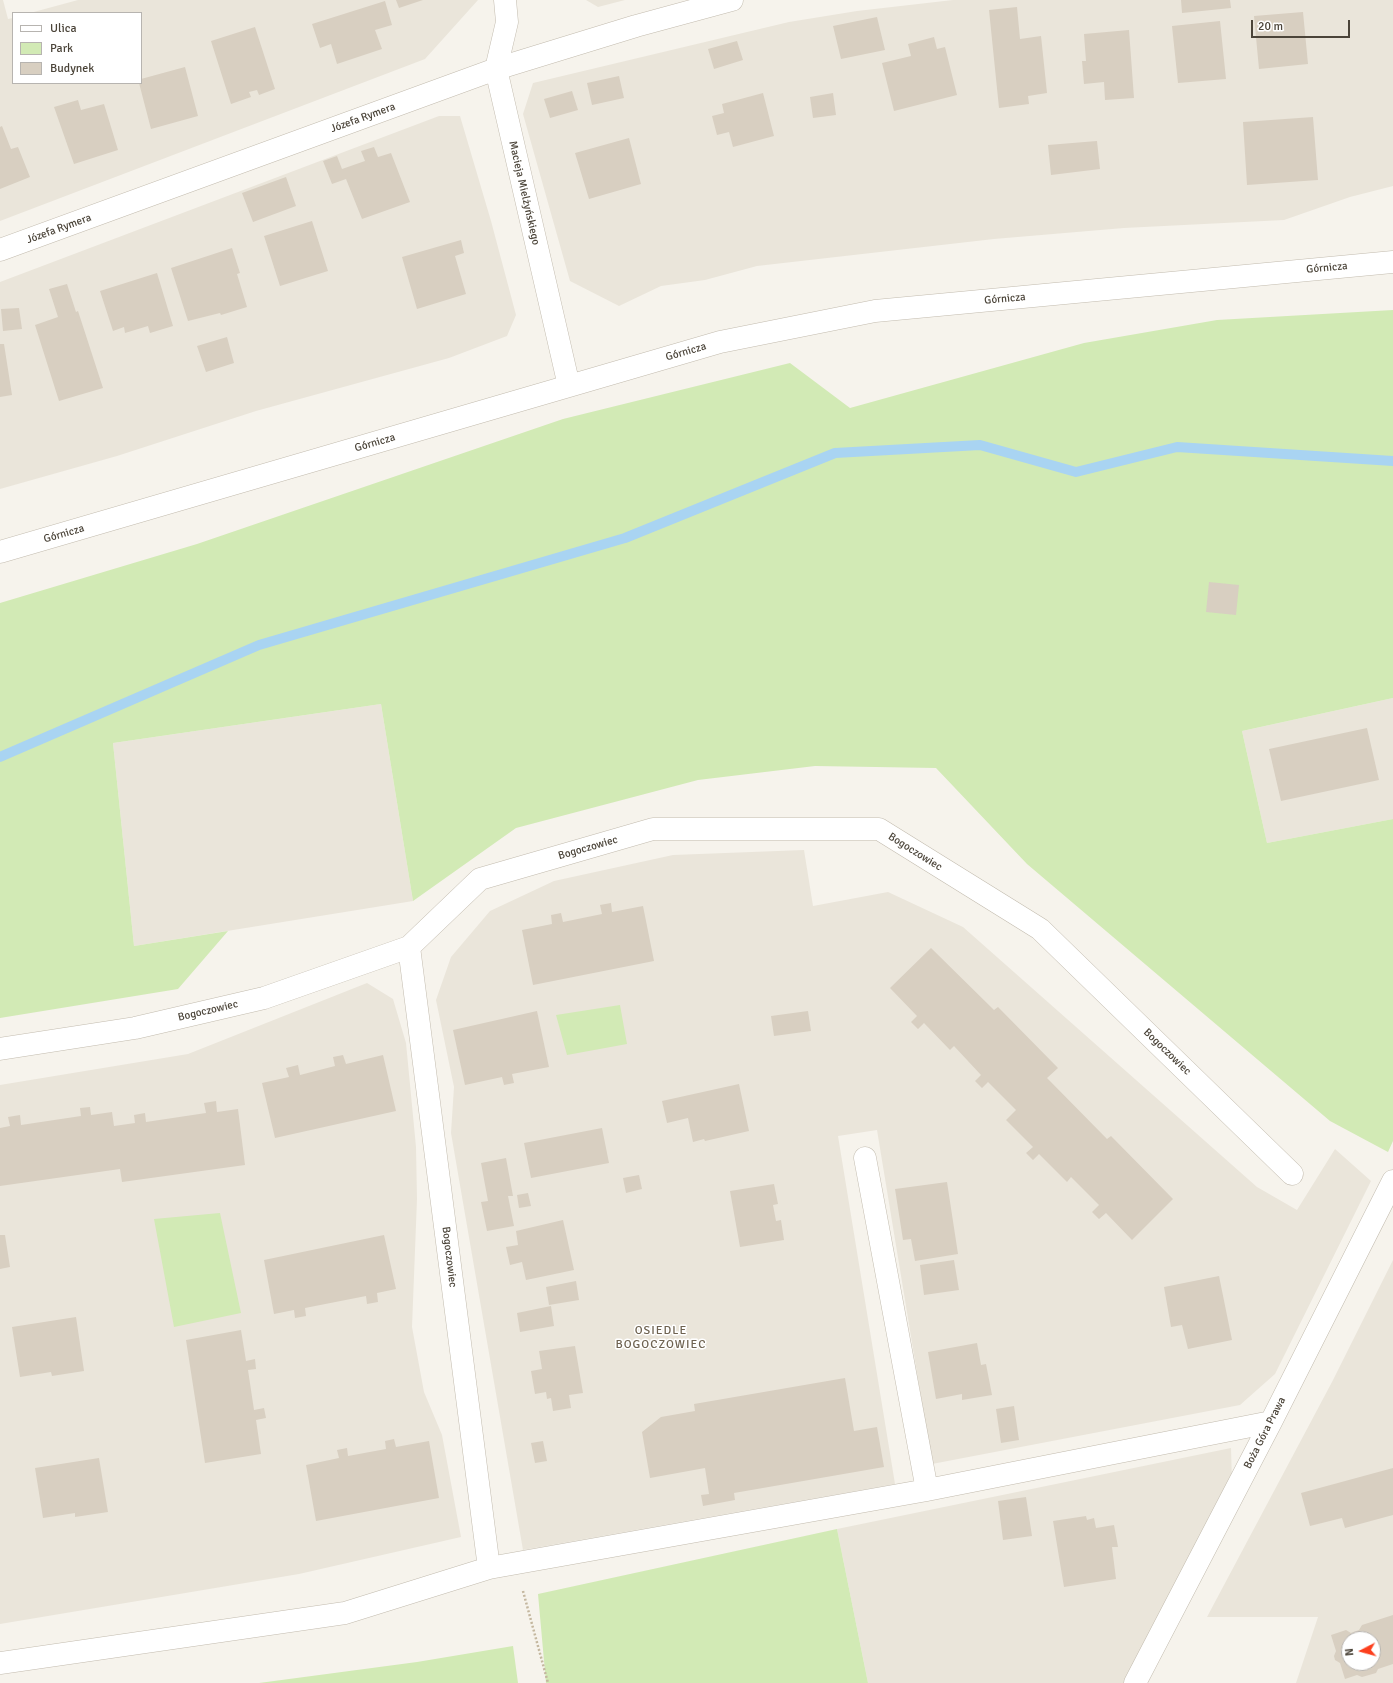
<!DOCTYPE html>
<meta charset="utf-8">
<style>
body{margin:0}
#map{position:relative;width:1393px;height:1683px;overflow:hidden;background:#f6f3ec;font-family:Signika,sans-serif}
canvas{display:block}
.legend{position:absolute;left:12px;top:12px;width:130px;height:72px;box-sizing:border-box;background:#fff;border:1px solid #b7b4b0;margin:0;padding:5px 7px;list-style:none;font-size:12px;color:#4b4439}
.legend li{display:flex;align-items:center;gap:8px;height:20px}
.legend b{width:20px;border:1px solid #b7b4b0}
.north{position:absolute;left:1341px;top:1631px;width:40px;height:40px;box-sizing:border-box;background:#fff;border:1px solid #b7b4b0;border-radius:50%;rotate:264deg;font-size:11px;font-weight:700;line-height:16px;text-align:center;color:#4b4439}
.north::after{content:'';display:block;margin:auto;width:14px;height:18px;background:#fc3f1d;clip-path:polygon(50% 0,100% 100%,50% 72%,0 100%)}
.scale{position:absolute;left:1251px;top:20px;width:99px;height:18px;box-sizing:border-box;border:2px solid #4b4439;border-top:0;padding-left:5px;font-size:12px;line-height:14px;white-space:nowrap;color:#4b4439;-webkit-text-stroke:3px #fff;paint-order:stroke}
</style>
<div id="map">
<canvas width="1393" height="1683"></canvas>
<ul class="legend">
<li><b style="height:5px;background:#fff"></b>Ulica</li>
<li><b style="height:11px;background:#d2eab5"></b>Park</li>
<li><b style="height:11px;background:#d8cfc1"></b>Budynek</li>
</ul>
<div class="north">N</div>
<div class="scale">20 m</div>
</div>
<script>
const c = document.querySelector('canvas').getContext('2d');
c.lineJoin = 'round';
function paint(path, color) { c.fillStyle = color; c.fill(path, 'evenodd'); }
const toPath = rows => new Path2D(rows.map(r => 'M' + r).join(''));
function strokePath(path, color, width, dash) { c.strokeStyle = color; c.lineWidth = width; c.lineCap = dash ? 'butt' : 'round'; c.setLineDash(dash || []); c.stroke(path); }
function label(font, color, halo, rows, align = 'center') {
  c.font = font + ' Signika,sans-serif'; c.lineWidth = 3; c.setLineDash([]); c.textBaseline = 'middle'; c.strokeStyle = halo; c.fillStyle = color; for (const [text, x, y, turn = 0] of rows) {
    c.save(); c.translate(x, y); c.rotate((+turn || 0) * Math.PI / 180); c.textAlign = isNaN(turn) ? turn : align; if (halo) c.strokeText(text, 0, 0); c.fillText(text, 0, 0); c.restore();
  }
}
const residential = toPath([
 [0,0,3,0,8,19,13,18,13,83,141,83,141,13,30,13,78,0,478,0,425,59,0,221],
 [586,0,625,0,598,7],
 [953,0,1393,0,1393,186,1350,197,1284,220,1124,228,994,239,757,266,705,280,661,286,619,306,570,281,523,114,533,83,789,22,857,11],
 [439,116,460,116,491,221,516,315,507,336,449,358,256,411,117,456,0,489,0,282],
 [1393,698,1393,819,1267,843,1242,731],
 [381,704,413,901,134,946,113,743],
 [804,850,813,906,888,892,963,927,1257,1187,1297,1210,1335,1149,1371,1181,1275,1374,1240,1405,932,1464,877,1130,838,1136,895,1484,523,1550,451,1133,454,1087,436,1000,451,957,490,911,554,881,673,855],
 [367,983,393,999,406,1043,416,1147,417,1199,412,1327,424,1392,442,1435,461,1537,299,1574,0,1624,0,1085,188,1054],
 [1393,1260,1393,1683,1296,1683,1318,1617,1207,1617,1332,1382],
 [1349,1639,1373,1639,1373,1663,1349,1663],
 [1231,1448,1232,1482,1131,1683,868,1683,837,1529]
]);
const green = toPath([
 [1393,310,1393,698,1242,731,1267,843,1393,819,1393,1141,1388,1152,1330,1121,1027,864,936,768,815,766,698,780,516,828,413,901,381,704,113,743,134,946,228,931,178,989,0,1018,0,603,197,544,563,419,790,363,850,408,1084,343,1217,320],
 [620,1005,627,1044,567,1055,556,1015],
 [220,1213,241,1313,174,1327,154,1219],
 [837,1529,868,1683,546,1683,538,1594],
 [513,1646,518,1683,259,1683,417,1662]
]);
const stream = toPath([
 [0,757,259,645,625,538,835,453,980,445,1076,472,1177,447,1393,461]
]);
const building = toPath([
 [396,0,423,0,399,8],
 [1181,0,1230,0,1231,8,1182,13],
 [385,1,392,25,375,30,382,49,337,64,331,44,320,48,312,24],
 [1017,7,1020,39,1041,36,1047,93,1028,96,1029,104,999,108,989,10],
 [1303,12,1308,64,1259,69,1254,16],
 [877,17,885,50,841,59,833,26],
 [1220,21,1226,79,1178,83,1172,26],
 [255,27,275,89,259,95,257,90,249,92,251,97,231,104,211,41],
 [1129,30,1134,98,1105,100,1104,82,1084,84,1082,61,1086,61,1084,34],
 [934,37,937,49,945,47,957,95,894,111,882,63,911,56,908,44],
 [737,41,743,60,714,69,708,49],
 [185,67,198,116,151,129,139,83,141,83,141,79],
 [619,76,624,98,592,105,587,83],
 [572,91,578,110,550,118,544,99],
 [763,93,774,136,733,147,729,132,717,135,712,116,724,113,722,104],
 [833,93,836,115,813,118,810,97],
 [78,100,81,110,104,104,118,150,74,164,54,107],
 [1313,117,1318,180,1247,185,1243,122],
 [2,126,11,149,18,147,30,177,0,189,0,127],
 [629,138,641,184,589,199,575,153],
 [1097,141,1100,169,1051,175,1048,145],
 [374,147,378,157,391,153,410,202,362,219,346,179,332,184,323,161,337,156,342,169,365,161,361,151],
 [286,177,296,206,253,222,242,193],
 [312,221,328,271,280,286,264,236],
 [461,240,464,253,455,256,466,294,417,309,402,257],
 [232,248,240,273,237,274,247,307,221,315,220,313,188,321,171,268],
 [157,273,173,326,150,333,148,326,125,333,124,327,113,331,100,291],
 [67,284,76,312,78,311,103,388,59,401,35,325,58,317,49,289],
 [19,308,22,329,3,331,1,309],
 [227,337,234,363,206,372,197,346],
 [0,344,4,344,12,395,0,397],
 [1209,582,1239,585,1236,615,1206,612],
 [1367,728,1379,780,1281,801,1269,749],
 [611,903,612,912,643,906,654,961,533,985,522,930,552,924,551,915,561,913,563,922,602,914,600,905],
 [931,948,994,1010,998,1007,1058,1068,1047,1078,1107,1139,1111,1136,1173,1199,1132,1240,1106,1213,1099,1219,1092,1212,1099,1205,1071,1177,1067,1182,1039,1154,1033,1160,1026,1153,1033,1147,1006,1120,1016,1110,988,1082,982,1088,975,1081,981,1075,954,1046,950,1050,924,1023,918,1029,911,1022,917,1016,890,988],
 [537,1011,549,1067,512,1074,514,1083,504,1085,502,1077,465,1085,453,1030],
 [808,1011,811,1031,774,1036,771,1016],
 [343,1055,346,1064,383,1055,396,1111,275,1138,262,1083,289,1077,286,1068,298,1065,300,1075,335,1066,333,1057],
 [739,1084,749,1131,705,1141,704,1139,693,1142,688,1118,667,1123,662,1101],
 [216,1101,217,1112,238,1109,245,1165,122,1182,120,1169,0,1186,0,1128,10,1126,8,1117,20,1115,21,1125,81,1116,80,1108,90,1107,91,1115,112,1112,114,1126,135,1123,134,1115,145,1113,146,1122,206,1113,204,1103],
 [602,1128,609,1163,531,1178,524,1143],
 [506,1158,513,1196,508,1196,514,1226,487,1231,481,1202,488,1201,481,1163],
 [639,1175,642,1189,626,1193,623,1178],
 [947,1182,958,1254,915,1261,911,1239,903,1240,895,1189],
 [774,1184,778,1204,773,1205,776,1221,781,1220,784,1240,740,1247,730,1191],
 [528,1193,531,1206,519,1208,517,1195],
 [563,1220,574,1270,526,1280,522,1262,510,1265,506,1247,518,1245,516,1231],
 [0,1235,5,1235,10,1267,0,1269],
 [384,1235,396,1289,377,1293,378,1302,367,1304,366,1296,305,1308,306,1316,295,1318,294,1310,274,1314,264,1260],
 [954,1260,959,1290,924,1295,920,1265],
 [1219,1276,1232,1340,1188,1349,1182,1325,1171,1327,1164,1287],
 [576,1281,579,1300,549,1305,546,1287],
 [551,1306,554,1326,520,1332,517,1313],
 [76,1317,84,1371,52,1376,51,1372,20,1377,12,1327],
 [241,1330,246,1361,255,1359,256,1369,248,1370,254,1410,264,1408,266,1418,256,1420,261,1454,205,1463,186,1340],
 [977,1343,981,1365,986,1364,992,1395,962,1400,962,1394,936,1399,928,1352],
 [575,1346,583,1393,569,1395,571,1408,553,1411,551,1398,547,1399,546,1392,535,1394,531,1371,542,1369,539,1351],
 [845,1378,854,1431,877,1427,884,1467,734,1493,735,1500,703,1506,701,1495,709,1494,705,1468,650,1478,642,1432,661,1417,695,1411,694,1404],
 [1014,1406,1019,1440,1001,1443,996,1409],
 [394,1439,396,1447,429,1441,439,1498,316,1521,306,1465,339,1458,337,1450,347,1448,348,1456,386,1449,385,1441],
 [543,1441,547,1461,535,1463,531,1443],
 [99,1458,108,1512,75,1517,75,1513,43,1518,35,1468],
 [1393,1468,1393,1515,1345,1528,1342,1518,1310,1526,1301,1493],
 [1026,1497,1032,1536,1003,1540,998,1501],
 [1086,1516,1087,1520,1094,1518,1096,1528,1114,1525,1118,1547,1112,1547,1116,1579,1064,1587,1053,1521],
 [1393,1615,1393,1664,1378,1669,1376,1673,1362,1677,1357,1675,1345,1679,1340,1663,1335,1660,1334,1656,1336,1651,1331,1635,1346,1630,1351,1633,1359,1630,1362,1625],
 [1349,1639,1373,1639,1373,1663,1349,1663]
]);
const path = toPath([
 [523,1591,548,1683]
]);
const minor = toPath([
 [505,0,507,22,496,69,569,386],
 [0,250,496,69,636,26,732,0],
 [0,552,720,342,875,311,1393,262],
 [409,947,489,1568],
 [0,1049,135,1028,264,998,409,947,480,879,653,829,879,829,1040,929,1292,1174],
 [865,1158,927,1490],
 [0,1663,345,1613,489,1568,927,1490,1271,1422],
 [1135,1683,1271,1422,1393,1181]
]);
const streetNames = [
 ["Józefa Rymera",363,118,-20],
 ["Macieja Mielżyńskiego",524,193,77],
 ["Józefa Rymera",59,229,-20],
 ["Górnicza",1327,268,-5],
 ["Górnicza",1005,299,-5],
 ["Górnicza",686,352,-16],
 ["Górnicza",375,443,-16],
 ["Górnicza",64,534,-16],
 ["Bogoczowiec",588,848,-16],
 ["Bogoczowiec",915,852,32],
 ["Bogoczowiec",208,1011,-13],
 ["Bogoczowiec",1167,1052,44],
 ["Bogoczowiec",449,1257,83],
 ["Boża Góra Prawa",1265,1433,-63]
];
const neighbourhoodNames = [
 ["OSIEDLE",661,1331],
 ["BOGOCZOWIEC",661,1345]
];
paint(residential, '#eae5da');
paint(green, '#d2eab5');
strokePath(stream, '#a9d4f2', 10);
paint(building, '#d8cfc1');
strokePath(minor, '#c2bbae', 23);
strokePath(path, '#c4b79f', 2.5, [2, 2]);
strokePath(minor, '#fff', 22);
label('11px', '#4b4439', '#fff', streetNames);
c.letterSpacing = '1px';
label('12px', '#6e6250', '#fff', neighbourhoodNames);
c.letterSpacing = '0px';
</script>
